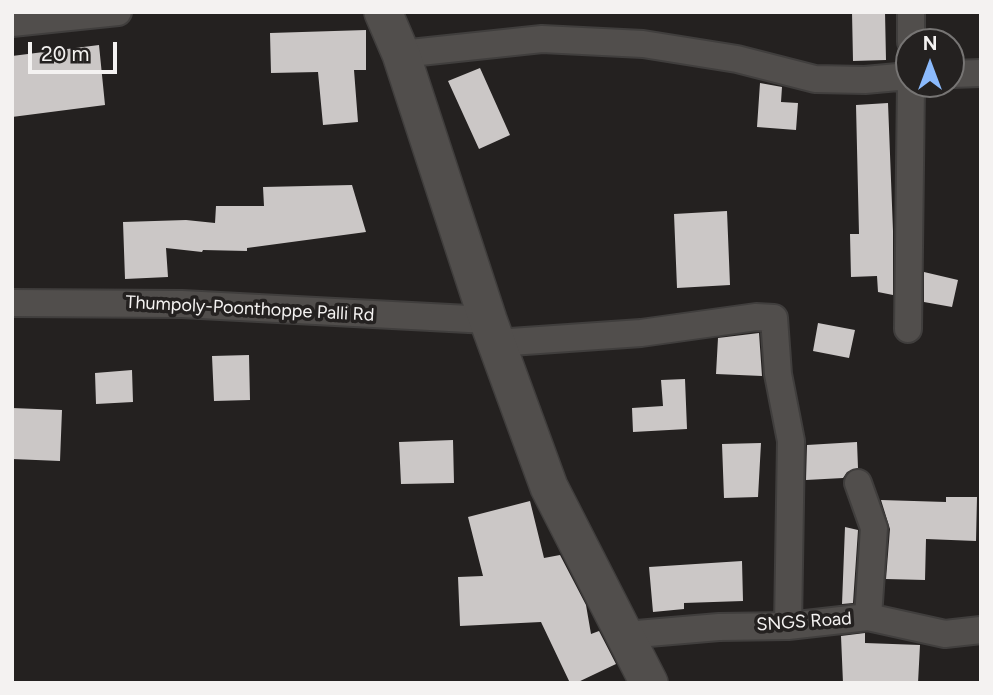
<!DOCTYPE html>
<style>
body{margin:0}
#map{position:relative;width:993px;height:695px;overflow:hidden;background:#242120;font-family:Figtree,sans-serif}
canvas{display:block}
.frame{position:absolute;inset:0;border:14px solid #f4f2f1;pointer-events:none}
.north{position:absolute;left:895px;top:28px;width:70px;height:70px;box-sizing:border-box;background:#242120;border:2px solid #777574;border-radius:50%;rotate:0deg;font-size:19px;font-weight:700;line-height:28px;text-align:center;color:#f4f2f1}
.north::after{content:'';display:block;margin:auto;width:24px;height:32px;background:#8bbafc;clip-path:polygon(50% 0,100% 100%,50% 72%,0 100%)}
.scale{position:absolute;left:28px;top:42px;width:89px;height:32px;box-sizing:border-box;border:4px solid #f4f2f1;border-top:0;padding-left:9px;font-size:21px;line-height:24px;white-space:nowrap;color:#f4f2f1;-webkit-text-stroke:5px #242120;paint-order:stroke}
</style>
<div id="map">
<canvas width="993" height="695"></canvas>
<div class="frame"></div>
<div class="north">N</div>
<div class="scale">20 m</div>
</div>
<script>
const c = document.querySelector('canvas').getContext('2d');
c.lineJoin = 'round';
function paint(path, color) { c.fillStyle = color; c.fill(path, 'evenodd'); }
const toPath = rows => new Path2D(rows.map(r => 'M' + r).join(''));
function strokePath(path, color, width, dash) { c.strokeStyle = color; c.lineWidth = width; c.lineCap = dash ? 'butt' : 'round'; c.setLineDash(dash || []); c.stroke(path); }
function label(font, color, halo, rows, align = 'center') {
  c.font = font + ' Figtree,sans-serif'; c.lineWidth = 7; c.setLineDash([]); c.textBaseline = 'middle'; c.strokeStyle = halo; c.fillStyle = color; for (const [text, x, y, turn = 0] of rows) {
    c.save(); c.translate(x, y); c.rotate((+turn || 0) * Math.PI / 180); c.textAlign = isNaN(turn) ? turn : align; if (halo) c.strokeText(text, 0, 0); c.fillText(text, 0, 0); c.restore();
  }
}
const building = toPath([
 [852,12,885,12,886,60,853,61],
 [366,30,366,70,354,70,358,122,323,125,318,72,271,73,270,33],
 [99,45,105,105,12,117,12,56],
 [480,68,510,135,479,149,448,81],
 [760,83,782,87,781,102,798,103,796,130,757,127],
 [888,103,893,231,893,295,878,292,877,276,851,277,850,234,859,234,856,105],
 [352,185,366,232,247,248,247,251,203,250,202,252,166,248,168,277,125,279,123,222,186,220,215,223,216,206,264,206,263,187],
 [727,211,730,285,677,288,674,214],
 [924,272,958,280,952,307,924,302],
 [818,323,855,330,849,358,813,351],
 [759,333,762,376,716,374,718,338],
 [249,355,250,400,214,401,212,356],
 [132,370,133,402,96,404,95,373],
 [685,379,687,429,633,432,632,408,663,406,661,380],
 [12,408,62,410,60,461,12,459],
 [453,440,454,483,401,484,399,442],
 [857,442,858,468,847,472,843,478,806,480,807,445],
 [761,443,758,497,724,498,722,444],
 [946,497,977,497,976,541,926,539,925,580,886,579,890,529,881,500,946,502],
 [530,501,544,558,560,555,586,605,591,634,599,631,616,664,576,683,570,683,541,622,460,626,458,577,483,576,468,517],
 [845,527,858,530,853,603,842,604],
 [742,561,743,601,684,603,684,609,653,612,649,567],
 [865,633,865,643,920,645,918,683,843,683,841,636]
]);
const street = toPath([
 [911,12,911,42],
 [12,23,118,12],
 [401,54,542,39,643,44,737,59,815,79,865,80,909,76],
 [951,74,981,73],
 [12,303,182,304,488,320],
 [908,329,911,84],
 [496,343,641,333,756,317,774,318,778,374,791,441,788,626],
 [858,483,874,528,868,617],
 [625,635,719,627,788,626,868,617,945,634,981,630]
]);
const secondary = toPath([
 [383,12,401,54,488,320,549,487,649,683]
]);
const streetNames = [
 ["Thumpoly-Poonthoppe Palli Rd",250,309,3],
 ["SNGS Road",804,622,-4]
];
paint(building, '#cbc7c6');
strokePath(street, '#403e3d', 30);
strokePath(secondary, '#403e3d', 40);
strokePath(street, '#514e4c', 26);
strokePath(secondary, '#514e4c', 37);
label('18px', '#f4f2f1', '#242120', streetNames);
</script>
